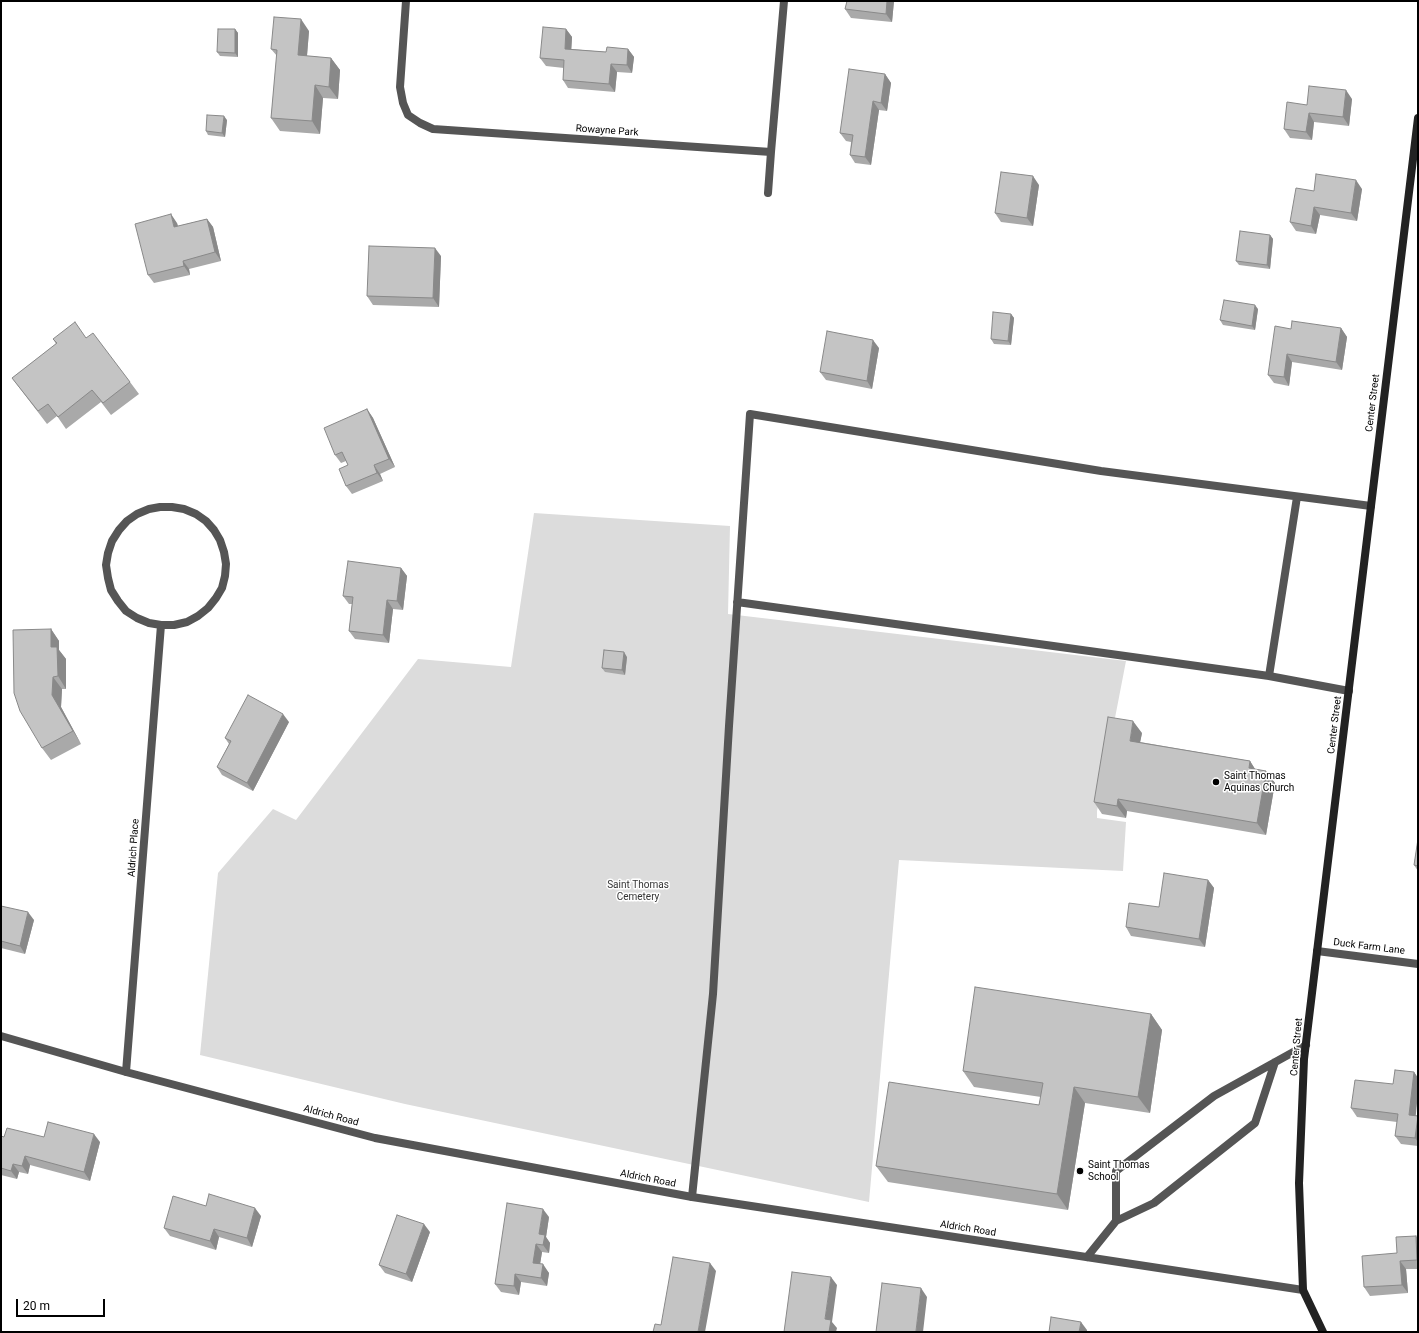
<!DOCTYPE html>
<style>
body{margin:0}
#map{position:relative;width:1419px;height:1333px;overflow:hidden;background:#fff;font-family:Roboto,sans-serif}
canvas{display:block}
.frame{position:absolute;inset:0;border:2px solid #000;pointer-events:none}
.scale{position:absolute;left:16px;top:1299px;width:89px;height:18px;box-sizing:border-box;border:2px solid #000;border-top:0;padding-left:5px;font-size:12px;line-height:14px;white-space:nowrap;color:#000;-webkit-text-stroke:3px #fff;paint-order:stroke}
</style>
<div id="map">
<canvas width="1419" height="1333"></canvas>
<div class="frame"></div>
<div class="scale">20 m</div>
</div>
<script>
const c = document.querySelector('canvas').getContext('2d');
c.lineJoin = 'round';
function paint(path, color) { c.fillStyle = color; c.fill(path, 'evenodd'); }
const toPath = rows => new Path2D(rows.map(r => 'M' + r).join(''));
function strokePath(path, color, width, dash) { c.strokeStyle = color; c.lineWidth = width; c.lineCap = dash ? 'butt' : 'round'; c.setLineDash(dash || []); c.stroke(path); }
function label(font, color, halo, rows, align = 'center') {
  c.font = font + ' Roboto,sans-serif'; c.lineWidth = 3; c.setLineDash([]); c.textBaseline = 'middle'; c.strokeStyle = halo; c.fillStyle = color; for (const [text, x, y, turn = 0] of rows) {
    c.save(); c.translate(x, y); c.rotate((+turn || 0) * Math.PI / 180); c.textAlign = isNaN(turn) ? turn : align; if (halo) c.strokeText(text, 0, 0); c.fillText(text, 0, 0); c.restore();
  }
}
const green = toPath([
 [534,513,730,526,728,614,1126,661,1097,811,1097,818,1126,822,1123,871,899,860,869,1202,405,1104,200,1055,218,873,273,809,296,820,418,659,511,667]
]);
const lane = toPath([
 [737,602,1269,676,1349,691],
 [1269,676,1297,497],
 [692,1197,713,994,729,726,750,414,1101,471,1371,506],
 [1116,1221,1154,1203,1255,1123,1275,1062],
 [1087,1257,1116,1221,1116,1171,1214,1096,1306,1045]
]);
const street = toPath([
 [406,1,400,87,403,103,408,115,420,123,433,129,771,152,784,1],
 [768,193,771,152],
 [1317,951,1418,964],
 [1,1036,126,1072,375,1138,692,1197,1303,1290],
 [126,1072,161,625,149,623,137,618,126,611,118,601,111,590,108,578,106,565,108,553,112,541,119,530,127,521,137,514,149,509,160,507,172,507,184,509,196,514,206,521,214,530,220,540,224,552,226,564,225,576,222,588,216,598,208,608,198,616,187,622,174,625,161,625]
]);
const secondary = toPath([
 [1323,1332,1303,1290,1299,1183,1304,1059,1418,118]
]);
const wall = toPath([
 [847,1,894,1,892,22,851,18,845,9],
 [235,29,238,33,238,57,220,56,217,52],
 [566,29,572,37,571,49,606,52,628,49,634,57,632,73,617,72,615,92,568,88,563,80,564,68,546,66,540,58],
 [309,31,307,56,331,58,340,70,338,99,323,98,320,134,280,131,271,118,277,56,271,49],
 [885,74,891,83,887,111,879,110,871,165,855,163,850,155,851,142,846,141,840,133],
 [1352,99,1349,126,1314,122,1312,140,1290,138,1284,129,1307,105],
 [227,120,225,137,208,135,206,131],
 [1039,185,1033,226,1001,222,995,213],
 [1362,189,1357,221,1320,215,1316,234,1296,231,1290,222,1314,191],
 [207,219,213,227,221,261,189,269,190,275,154,283,148,275,177,223,178,226],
 [1270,235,1273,239,1270,269,1239,265,1236,261],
 [441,256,439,307,373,305,367,296],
 [1258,309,1255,330,1223,325,1220,320],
 [1011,314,1014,318,1011,345,994,344,991,339],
 [1341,328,1347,337,1342,370,1292,362,1289,386,1274,383,1268,375,1291,329],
 [86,338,130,382,139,394,111,415,101,402,66,429,57,416,47,424,12,378,56,344,53,339],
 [879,348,872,389,826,380,820,372],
 [367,409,373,418,395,467,380,474,383,481,352,494,346,486,348,465,346,461,341,463,335,455],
 [401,568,407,576,403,610,393,609,389,643,355,639,349,631,352,604,349,604,343,596],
 [51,629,59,641,59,650,66,659,66,689,62,689,61,707,81,744,51,760,42,748],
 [627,657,625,675,605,672,602,668],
 [289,722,253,791,222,775,217,767,229,744,225,738],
 [1142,733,1140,742,1250,761,1255,769,1266,771,1275,783,1266,835,1127,811,1126,818,1102,814,1094,802],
 [1418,839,1418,871,1414,865],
 [1208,880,1214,888,1205,947,1131,936,1126,927,1159,907],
 [1,906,34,920,25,954,1,948],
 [1151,1014,1162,1030,1150,1113,1085,1103,1068,1210,888,1182,876,1166,1039,1105,1041,1097,974,1087,963,1071],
 [1414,1072,1418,1078,1418,1093,1415,1115,1418,1116,1418,1146,1401,1144,1395,1136,1397,1122,1357,1117,1351,1108],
 [1,1136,4,1137,44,1137,100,1142,90,1181,30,1165,28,1174,19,1172,17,1179,1,1175],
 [206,1206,261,1216,252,1247,219,1237,216,1250,170,1236,164,1228],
 [549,1217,546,1237,550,1243,549,1253,542,1252,540,1264,549,1273,547,1286,521,1282,519,1295,501,1292,495,1284],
 [430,1232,412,1282,385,1273,379,1265],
 [1418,1239,1418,1269,1406,1269,1408,1293,1370,1296,1364,1287,1397,1253]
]);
const shadedWall = toPath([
 [887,1,894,1,892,22,886,14],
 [301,19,309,31,306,67,298,55],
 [235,29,238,33,238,57,235,53],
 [566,29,572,37,571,57,565,49],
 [628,49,634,57,632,73,627,65],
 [331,58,340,70,338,99,329,87],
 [611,64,617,72,615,92,609,84],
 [885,74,891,83,887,111,881,103],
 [315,85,323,98,320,134,312,121],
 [1346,90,1352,99,1349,126,1343,117],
 [873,101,879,110,871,165,865,157],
 [1309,113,1314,122,1312,140,1306,132],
 [224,116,227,120,225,137,222,133],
 [1033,176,1039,185,1033,226,1027,218],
 [1356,180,1362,189,1357,221,1351,213],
 [1314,207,1320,215,1316,234,1311,226],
 [171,214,177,223,180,236,174,227],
 [207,219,213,227,221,261,215,252],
 [1270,235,1273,239,1270,269,1267,265],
 [435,248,441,256,439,307,433,298],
 [183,261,189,269,190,275,184,266],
 [1255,305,1258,309,1255,330,1252,326],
 [1011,314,1014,318,1011,345,1008,341],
 [1341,328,1347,337,1342,370,1336,362],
 [873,340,879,348,872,389,867,381],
 [1287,354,1292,362,1289,386,1284,377],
 [367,409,373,418,395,467,389,459],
 [374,465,380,474,383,481,377,473],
 [401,568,407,576,403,610,397,601],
 [387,600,393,609,389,643,383,635],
 [51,629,59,641,59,650,66,659,66,689,58,676,51,647],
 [624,652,627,657,625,675,622,670],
 [53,677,62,689,61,707,81,744,73,731,52,695],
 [283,714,289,722,253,791,247,783],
 [1133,721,1142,733,1138,753,1130,741],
 [1250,761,1258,774,1249,768],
 [1266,771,1275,783,1266,835,1257,823],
 [1118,799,1127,811,1126,818,1117,806],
 [1208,880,1214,888,1205,947,1199,939],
 [28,912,34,920,25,954,20,946],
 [1151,1014,1162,1030,1150,1113,1138,1097],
 [1414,1072,1418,1078,1418,1093,1415,1123,1409,1115],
 [1074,1087,1085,1103,1068,1210,1057,1194],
 [1418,1116,1418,1142,1415,1138],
 [94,1134,100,1142,90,1181,84,1172],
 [25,1156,30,1165,28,1174,22,1166],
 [13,1164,19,1172,17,1179,11,1171],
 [255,1208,261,1216,252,1247,247,1238],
 [543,1209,549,1217,546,1237,550,1243,549,1253,543,1245,539,1234],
 [424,1224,430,1232,412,1282,406,1274],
 [214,1229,219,1237,216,1250,210,1241],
 [1416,1236,1418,1239,1418,1261,1417,1260],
 [536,1244,542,1252,539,1271,533,1263],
 [1400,1261,1406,1269,1408,1293,1402,1285],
 [710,1263,716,1271,705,1332,698,1332],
 [543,1264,549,1273,547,1286,541,1278],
 [515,1274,521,1282,519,1295,514,1286],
 [831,1277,837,1285,832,1322,837,1328,836,1332,829,1332,825,1319],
 [921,1288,927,1297,923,1332,917,1332,916,1331],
 [1081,1322,1087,1330,1087,1332,1079,1332]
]);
const building = toPath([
 [847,1,887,1,886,14,845,9,847,1],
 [274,17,301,19,298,55,331,58,329,87,315,85,312,121,271,118,277,50,271,49,274,17],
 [543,27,566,29,565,49,606,52,607,47,628,49,627,65,611,64,609,84,563,80,564,60,540,58,543,27],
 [218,29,235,29,235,53,217,52,218,29],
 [849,69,885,74,881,103,873,101,865,157,850,155,853,135,840,133,849,69],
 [1309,86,1346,90,1343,117,1309,113,1306,132,1284,129,1287,102,1307,105,1309,86],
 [207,115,224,116,222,133,206,131,207,115],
 [1001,172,1033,176,1027,218,995,213,1001,172],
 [1316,174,1356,180,1351,213,1314,207,1311,226,1290,222,1296,188,1314,191,1316,174],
 [171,214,174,227,207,219,215,252,183,261,184,266,148,275,135,224,171,214],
 [1240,231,1270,235,1267,265,1236,261,1240,231],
 [369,246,435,248,433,298,367,296,369,246],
 [1224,300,1255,305,1252,326,1220,320,1224,300],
 [993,312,1011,314,1008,341,991,339,993,312],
 [1292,321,1341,328,1336,362,1287,354,1284,377,1268,375,1275,326,1291,329,1292,321],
 [75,322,86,338,93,333,130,382,103,403,92,390,58,417,48,404,38,411,12,378,57,343,53,339,75,322],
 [827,331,873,340,867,381,820,372,827,331],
 [367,409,389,459,374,465,377,473,346,486,339,469,348,465,342,452,335,455,324,428,367,409],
 [348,561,401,568,397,601,387,600,383,635,349,631,353,597,343,596,348,561],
 [51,629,51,647,57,647,58,676,53,677,52,695,73,731,42,748,20,711,14,693,13,630,51,629],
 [604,650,624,652,622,670,602,668,604,650],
 [248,695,283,714,247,783,217,767,231,741,225,738,248,695],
 [1108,717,1133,721,1130,741,1250,761,1249,768,1266,771,1257,823,1118,799,1117,806,1094,802,1108,717],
 [1418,839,1418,866,1414,865,1418,839],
 [1164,873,1208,880,1199,939,1126,927,1129,903,1159,907,1164,873],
 [1,906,28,912,20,946,1,941,1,906],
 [975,987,1151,1014,1138,1097,1074,1087,1057,1194,876,1166,889,1082,1039,1105,1043,1083,963,1071,975,987],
 [1395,1070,1414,1072,1409,1115,1418,1116,1415,1138,1395,1136,1398,1114,1351,1108,1355,1080,1393,1084,1395,1070],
 [48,1122,94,1134,84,1172,25,1156,22,1166,13,1164,11,1171,1,1168,1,1136,4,1137,7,1128,44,1137,48,1122],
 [209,1194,255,1208,247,1238,214,1229,210,1241,164,1228,173,1196,206,1206,209,1194],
 [507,1203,543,1209,539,1234,545,1235,543,1245,536,1244,533,1263,543,1264,541,1278,515,1274,514,1286,495,1284,507,1203],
 [397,1215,424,1224,406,1274,379,1265,397,1215],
 [1416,1236,1417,1260,1400,1261,1402,1285,1364,1287,1362,1256,1397,1253,1396,1237,1416,1236],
 [673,1257,710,1263,698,1332,653,1332,655,1324,661,1325,673,1257],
 [792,1272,831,1277,825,1319,831,1320,829,1332,784,1332,792,1272],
 [882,1283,921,1288,916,1331,922,1332,876,1332,882,1283],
 [1051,1317,1081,1322,1079,1332,1049,1332,1051,1317]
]);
const markers = [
 [1216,782,4,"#000"],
 [1080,1171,4,"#000"]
];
const streetNames = [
 ["Rowayne Park",607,131,4],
 ["Center Street",1373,403,-83],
 ["Center Street",1335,725,-83],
 ["Aldrich Place",134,848,-86],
 ["Duck Farm Lane",1369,947,7],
 ["Center Street",1297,1047,-85],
 ["Aldrich Road",331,1116,15],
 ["Aldrich Road",648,1179,11],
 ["Aldrich Road",968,1229,9]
];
const poiNames = [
 ["Saint Thomas",1224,776],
 ["Aquinas Church",1224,788],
 ["Saint Thomas",1088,1165],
 ["School",1088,1177]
];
const parkNames = [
 ["Saint Thomas",638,885],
 ["Cemetery",638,897]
];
paint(green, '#dcdcdc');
strokePath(lane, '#555', 8);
strokePath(street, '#555', 8);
strokePath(secondary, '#222', 8);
paint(wall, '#a9a9a9');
paint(shadedWall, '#898989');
paint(building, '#c4c4c4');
strokePath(building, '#898989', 1);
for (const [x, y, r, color] of markers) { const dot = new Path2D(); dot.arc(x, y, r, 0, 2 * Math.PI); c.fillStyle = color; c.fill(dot); strokePath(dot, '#fff', 1.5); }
label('10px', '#000', '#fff', streetNames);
label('10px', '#000', '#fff', poiNames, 'left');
label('10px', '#333', '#fff', parkNames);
</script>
